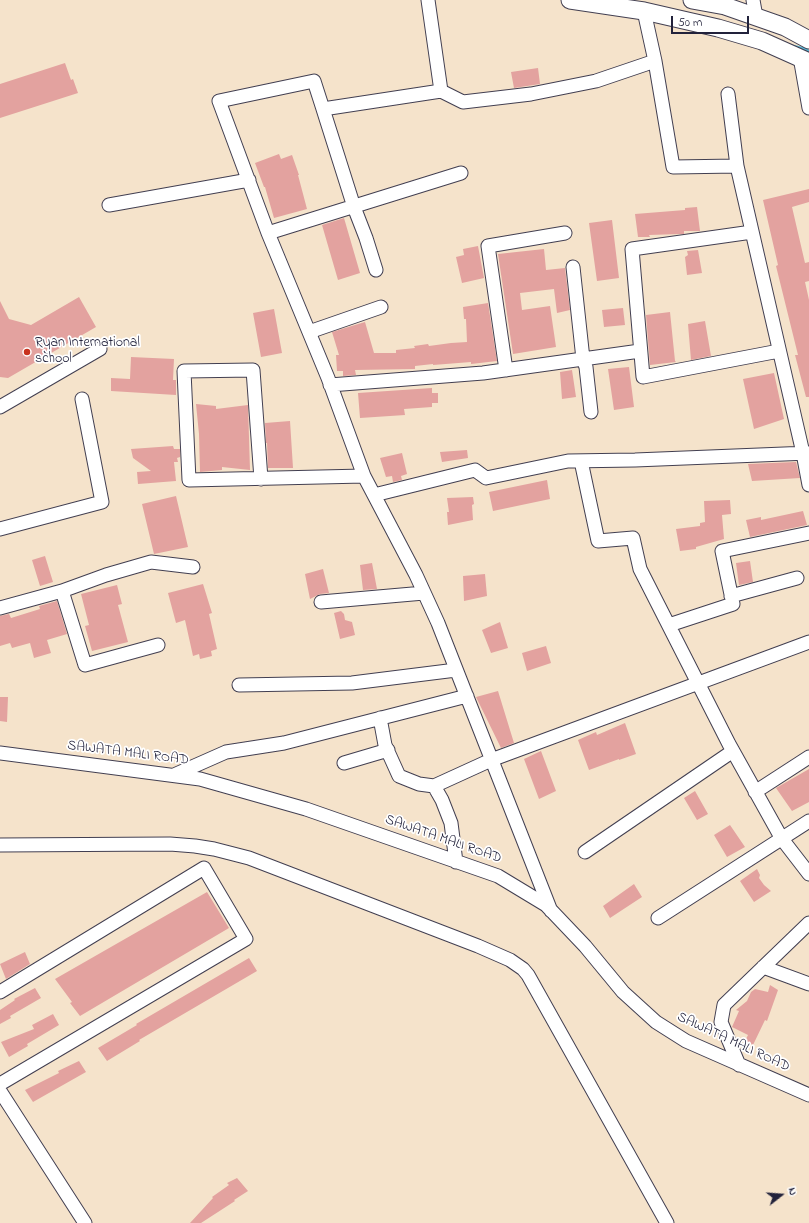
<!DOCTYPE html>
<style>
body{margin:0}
#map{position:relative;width:809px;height:1223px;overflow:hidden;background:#f5e3cb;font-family:"Indie Flower",sans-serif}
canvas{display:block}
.north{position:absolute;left:761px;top:1175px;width:40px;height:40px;-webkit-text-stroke:3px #fff;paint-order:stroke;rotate:73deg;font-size:11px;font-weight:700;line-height:16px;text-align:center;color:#22223b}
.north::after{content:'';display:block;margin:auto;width:14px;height:18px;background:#22223b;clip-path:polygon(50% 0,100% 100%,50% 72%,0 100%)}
.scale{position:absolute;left:671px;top:16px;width:78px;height:18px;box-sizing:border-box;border:2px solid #22223b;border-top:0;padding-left:5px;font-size:12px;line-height:14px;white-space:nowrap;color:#22223b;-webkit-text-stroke:3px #fff;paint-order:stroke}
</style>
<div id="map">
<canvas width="809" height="1223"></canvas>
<div class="north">N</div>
<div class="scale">50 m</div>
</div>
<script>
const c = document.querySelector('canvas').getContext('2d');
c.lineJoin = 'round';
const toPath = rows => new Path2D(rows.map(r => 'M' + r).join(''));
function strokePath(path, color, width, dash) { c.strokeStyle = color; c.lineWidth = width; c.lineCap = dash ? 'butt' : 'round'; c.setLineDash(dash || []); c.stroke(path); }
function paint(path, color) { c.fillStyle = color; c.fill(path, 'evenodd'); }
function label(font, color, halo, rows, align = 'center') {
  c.font = font + ' "Indie Flower",sans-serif'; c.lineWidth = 3.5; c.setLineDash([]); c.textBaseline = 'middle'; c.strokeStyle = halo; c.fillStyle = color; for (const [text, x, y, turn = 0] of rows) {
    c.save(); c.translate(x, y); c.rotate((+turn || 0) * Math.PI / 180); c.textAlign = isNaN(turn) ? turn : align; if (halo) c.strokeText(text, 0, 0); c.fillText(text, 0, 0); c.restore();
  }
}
const stream = toPath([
 [792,46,805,49,809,52]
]);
const building = toPath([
 [65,63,71,80,73,79,78,93,0,118,0,84],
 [538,68,540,84,514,88,511,72],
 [279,154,281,159,292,155,299,175,298,175,307,209,274,218,265,187,264,187,255,163],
 [809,189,809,202,792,207,805,263,809,262,809,281,805,282,809,300,809,397,806,397,795,355,798,355,776,266,778,265,763,200],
 [697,207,700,231,684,231,684,234,680,234,649,235,650,237,638,237,635,214,685,210,685,208],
 [344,218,360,273,338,280,322,225],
 [612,220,619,278,597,281,589,223],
 [478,246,484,278,462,283,456,257,464,255,463,249],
 [544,249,546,270,565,268,570,310,557,313,554,289,520,293,522,310,550,306,556,347,513,354,498,254],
 [698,250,702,273,687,275,685,257,688,255,687,251],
 [79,297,96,327,8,378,0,377,0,301,9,319,31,325],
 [488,303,497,361,471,364,471,362,433,365,433,364,415,366,415,369,355,370,356,375,343,376,343,371,337,371,336,355,339,355,332,332,365,322,374,353,396,353,396,350,415,348,414,346,428,344,429,346,451,343,467,342,466,319,464,319,463,307],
 [623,308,625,325,604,327,602,310],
 [274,309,282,353,261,357,253,313],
 [670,312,675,361,676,362,650,365,646,315],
 [705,321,711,356,691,360,688,324],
 [131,357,174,359,173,380,176,380,176,395,111,391,111,378,130,379],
 [629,367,634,407,614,410,608,369],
 [572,370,576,397,562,399,560,372],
 [774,373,784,419,754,429,743,379],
 [432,388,432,393,438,393,438,403,432,403,432,407,404,409,405,415,360,418,358,393],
 [196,404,216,406,216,409,248,405,250,470,222,467,222,470,200,472,199,434],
 [290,421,293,468,268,468,267,443,266,443,265,423],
 [173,446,174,449,180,449,180,457,177,458,178,462,174,462,176,481,138,484,137,472,151,471,133,458,131,449],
 [467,450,468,458,442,462,440,452],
 [402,453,407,474,401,476,402,480,393,482,392,476,386,477,380,458],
 [796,462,800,478,752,481,748,464],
 [547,480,550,499,493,511,489,492],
 [176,496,188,547,154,554,142,504],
 [473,497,474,504,472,505,473,520,448,525,447,512,449,512,447,498],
 [730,500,731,514,722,515,724,539,696,547,696,549,680,551,676,529,700,526,700,523,705,522,704,501],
 [803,511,807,525,750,537,746,520,761,517,761,520],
 [45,556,53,582,40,586,32,560],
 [750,561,753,582,739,585,736,563],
 [372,563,377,589,363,590,360,565],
 [323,569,329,593,320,594,310,599,305,574],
 [485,574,487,596,464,601,463,576],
 [203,584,212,613,209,614,217,649,211,651,212,656,200,659,199,654,193,656,185,620,176,623,168,593],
 [117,585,122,604,118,605,128,642,92,651,85,626,89,625,81,594],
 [57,601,67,634,47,640,51,653,34,658,30,643,12,648,10,643,0,646,0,616,9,614,11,618,40,609,39,606],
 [341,611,344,614,345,620,352,622,355,635,340,639,334,613],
 [500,622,508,648,491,653,482,630],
 [546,646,551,663,527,671,522,653],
 [498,691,514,743,501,748,476,697],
 [0,697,8,697,7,722,0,721],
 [625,723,636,754,619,760,619,759,589,770,578,740,596,732,597,735],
 [541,751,556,791,539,799,524,759],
 [809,769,809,802,792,811,776,788],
 [695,791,708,814,697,820,684,798],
 [730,825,745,847,727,857,714,835],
 [757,869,760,875,759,878,764,885,771,891,754,902,740,881],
 [634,884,642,897,610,918,603,906],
 [207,892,229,928,80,1016,70,1003,72,1002,55,979],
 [25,952,30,964,6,979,0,964],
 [249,958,257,971,139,1040,140,1041,107,1061,98,1048,137,1025,136,1024],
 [770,985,778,990,767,1021,765,1020,753,1045,745,1041,748,1035,732,1027,739,1011,736,1010,747,1001,751,992,755,989,768,992],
 [35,988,41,998,10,1016,11,1018,0,1024,0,1010,15,1000,14,999],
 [53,1014,59,1025,27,1044,28,1046,9,1057,1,1042,34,1029,32,1025],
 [79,1061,86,1072,33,1102,25,1090,59,1073,58,1071],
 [237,1178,248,1191,234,1200,235,1201,201,1223,190,1223,213,1198,212,1197,229,1185,227,1183]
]);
const minor = toPath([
 [428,0,441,91],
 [753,0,756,17],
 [644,11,655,61,673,167,737,166,803,453,809,485],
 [800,57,809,108],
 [728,94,737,166],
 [323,109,354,207,366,238,376,270],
 [109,205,249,180],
 [752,232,632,249,643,377,779,351],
 [268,233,461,173],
 [573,267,583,359,586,367,591,412],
 [309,332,381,307],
 [506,370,488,246,565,233],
 [330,385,483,373,640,351],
 [0,407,100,349],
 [581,461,598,541,633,538,640,569,729,744,782,839,809,874],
 [261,479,253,370,184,371,189,480,364,476],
 [374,495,475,470,486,478,568,461,635,460,809,453],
 [0,529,102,502,82,399],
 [62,591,85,665,158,645],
 [731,596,797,578],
 [321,602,424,593],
 [0,608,62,591,106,575,151,562,193,567],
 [669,625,733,604,722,551,809,533],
 [239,685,352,683,456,670],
 [380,718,385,745,399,776,419,784,434,786,491,760,809,642],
 [0,753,200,779,306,809,498,876,546,905,585,946,623,992,656,1022,686,1041,809,1095],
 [344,763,388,750],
 [174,775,226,752,284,743,467,696],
 [434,786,442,800,451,823,456,862],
 [755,792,809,757],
 [0,845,170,844,195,846,214,849,249,858,478,946,510,960,523,969,528,975,667,1223],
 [585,852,733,751],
 [551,911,438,623,416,575,364,476,328,378,268,233,219,101,314,81,323,109,441,91,463,102,531,94,596,81,655,61],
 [658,918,809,821],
 [763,967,809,984],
 [0,992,204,868,246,939,0,1084],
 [739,1065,721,1022,724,1005,809,923],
 [0,1091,85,1223]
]);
const major = toPath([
 [570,0,644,11,718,28,762,41,809,62],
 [692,0,725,6,785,27,809,40]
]);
const markers = [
 [27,352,4,"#c8321e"]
];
const poiNames = [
 ["Ryan International",35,344],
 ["school",35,360]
];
const streetNames = [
 ["SAWATA MALI ROAD",128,754,7],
 ["SAWATA MALI ROAD",443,840,19],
 ["SAWATA MALI ROAD",733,1043,25]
];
strokePath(stream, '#58b8d6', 3);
paint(building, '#e3a29f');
strokePath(minor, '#423f51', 15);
strokePath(major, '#423f51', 19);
strokePath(minor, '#fff', 13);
strokePath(major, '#fff', 17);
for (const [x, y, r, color] of markers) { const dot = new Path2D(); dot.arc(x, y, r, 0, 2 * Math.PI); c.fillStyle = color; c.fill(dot); strokePath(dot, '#fff', 1.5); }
label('14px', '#22223b', '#fff', poiNames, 'left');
label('14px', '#22223b', '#fff', streetNames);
</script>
